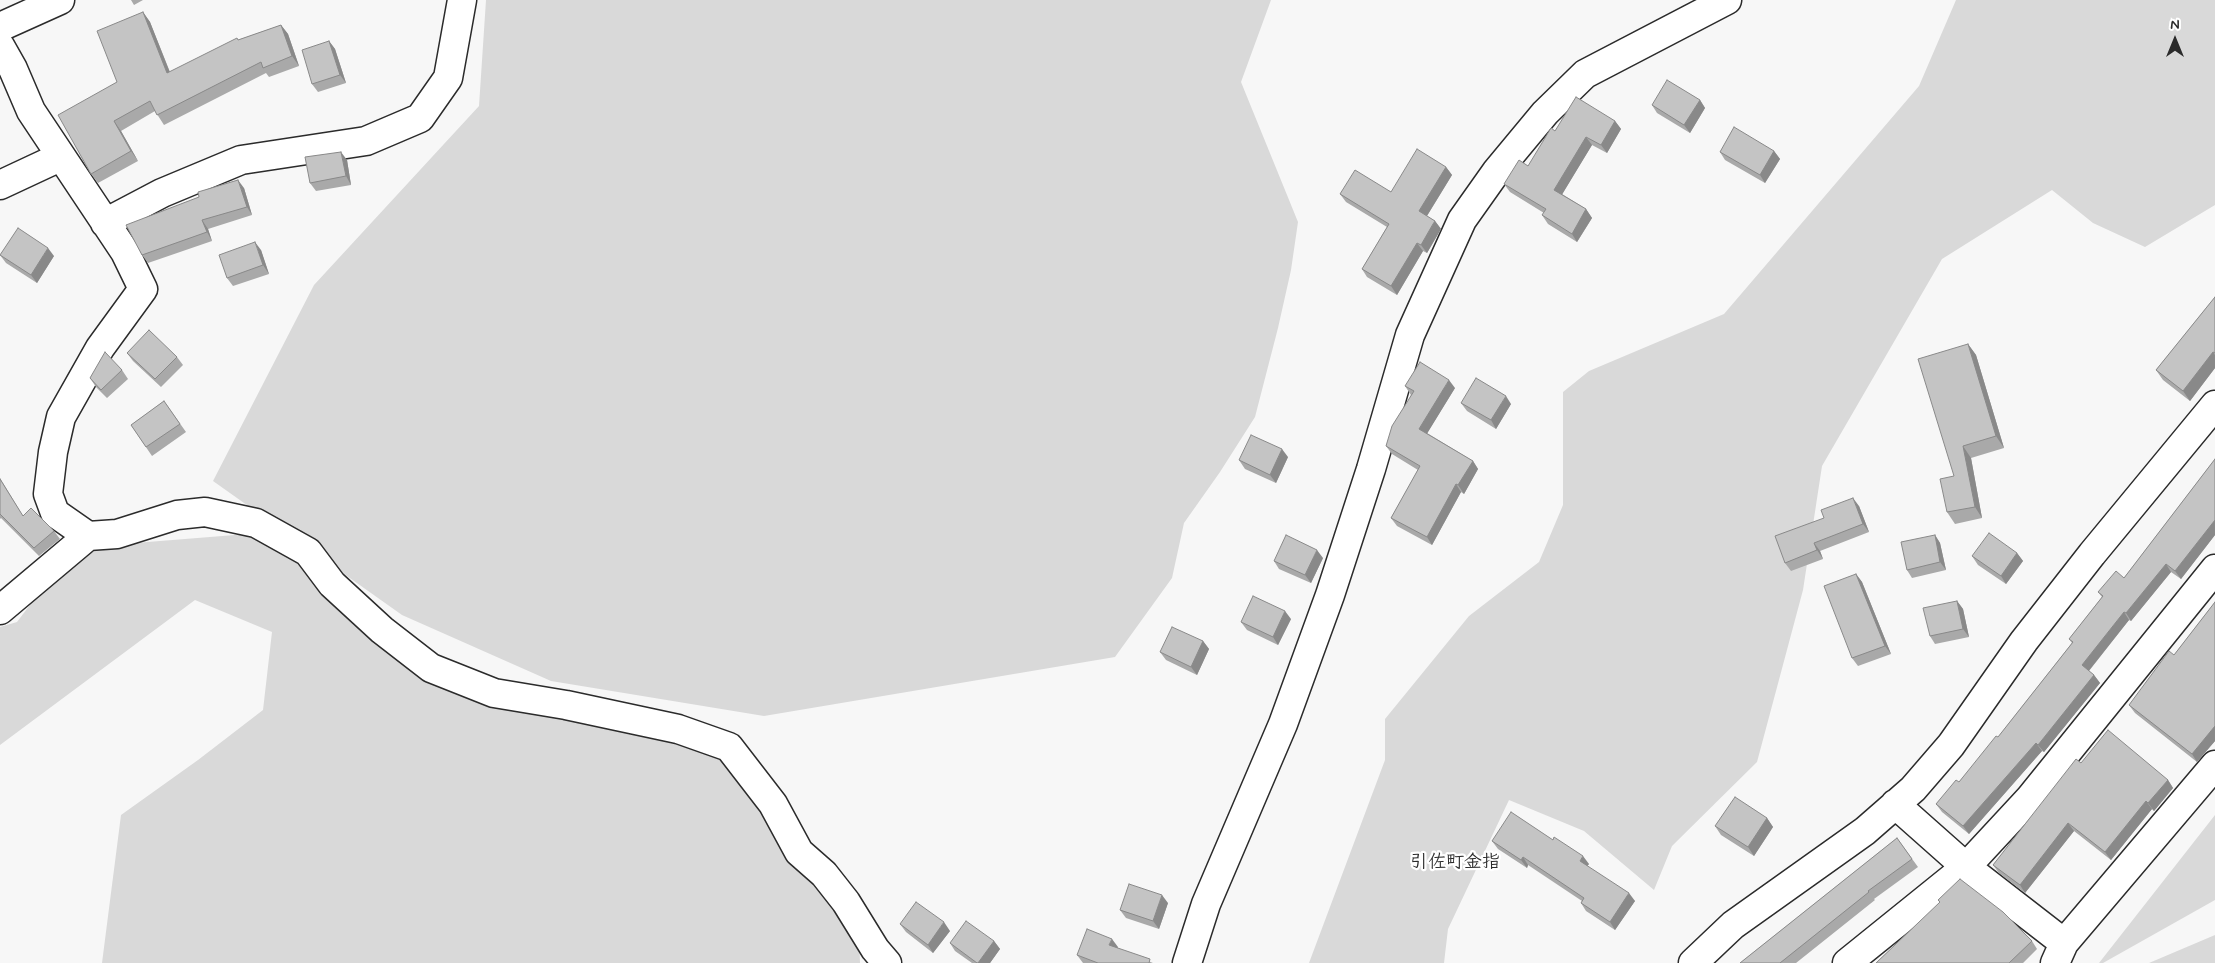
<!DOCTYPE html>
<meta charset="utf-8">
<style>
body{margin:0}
#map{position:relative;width:2215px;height:963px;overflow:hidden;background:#f7f7f7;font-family:Mynerve,sans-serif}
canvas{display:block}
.north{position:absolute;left:2150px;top:15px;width:50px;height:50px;-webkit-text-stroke:4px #fff;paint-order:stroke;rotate:0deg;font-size:14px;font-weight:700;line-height:20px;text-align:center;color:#2b2b2b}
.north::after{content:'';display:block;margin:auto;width:18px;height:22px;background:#2b2b2b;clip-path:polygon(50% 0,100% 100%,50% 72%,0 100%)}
</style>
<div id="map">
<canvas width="2215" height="963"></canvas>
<div class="north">N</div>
</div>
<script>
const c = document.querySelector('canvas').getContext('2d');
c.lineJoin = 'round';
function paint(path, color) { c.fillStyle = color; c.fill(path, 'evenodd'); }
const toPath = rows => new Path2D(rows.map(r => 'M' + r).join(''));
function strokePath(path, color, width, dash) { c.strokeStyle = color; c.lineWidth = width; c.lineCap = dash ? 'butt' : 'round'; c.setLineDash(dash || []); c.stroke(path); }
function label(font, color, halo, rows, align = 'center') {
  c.font = font + ' Mynerve,"Klee One",sans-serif'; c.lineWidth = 4.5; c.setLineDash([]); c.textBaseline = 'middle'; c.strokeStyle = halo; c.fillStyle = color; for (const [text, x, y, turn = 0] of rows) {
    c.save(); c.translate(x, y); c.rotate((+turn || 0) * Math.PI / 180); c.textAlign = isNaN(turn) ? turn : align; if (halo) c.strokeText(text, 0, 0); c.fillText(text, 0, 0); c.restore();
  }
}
const green = toPath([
 [486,0,1271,0,1241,82,1298,222,1291,270,1278,328,1255,417,1220,472,1184,523,1172,578,1115,657,764,716,551,681,402,615,213,481,314,285,479,106],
 [1956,0,2215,0,2215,205,2145,247,2093,223,2052,190,1942,259,1822,466,1803,590,1757,762,1672,846,1654,890,1584,831,1509,800,1448,929,1444,963,1309,963,1385,760,1385,719,1469,616,1539,562,1563,505,1563,392,1589,371,1724,314,1919,86],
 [272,532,454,677,729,747,859,935,860,963,102,963,121,815,198,760,263,710,272,632,195,600,0,745,0,627,17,622,73,548],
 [2215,815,2215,900,2103,963,2099,963],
 [2215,935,2215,963,2149,963]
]);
const minor = toPath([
 [0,27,60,0],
 [0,46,13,69,31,111,125,252,143,289,100,348,61,417,53,452,48,494,55,513,88,536,117,534,177,515,205,512,256,523,308,552,332,584,382,630,431,668,494,693,566,705,678,729,729,747,773,804,799,852,824,874,846,902,875,949,887,963],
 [0,185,60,157],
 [105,223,162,193,241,160,366,141,420,118,448,78,462,0],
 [0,610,88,536],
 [1895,804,1966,867,2064,943],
 [1187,963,1206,904,1283,724,1330,595,1371,469,1410,335,1462,220,1496,172,1545,113,1585,74,1727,0],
 [1693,963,1733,925,1865,831,1913,789,1951,745,2024,641,2092,554,2215,405],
 [1847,963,1966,867,2030,798,2215,569],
 [2055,963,2064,943,2215,765]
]);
const wall = toPath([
 [131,0,143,0,134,5],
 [143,12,150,22,170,72,238,40,281,25,288,34,299,66,269,77,266,73,164,125,155,111,121,131,138,161,98,183,91,174,117,82],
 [329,41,335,49,346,83,318,92,312,84],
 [1700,100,1705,108,1690,133,1657,113,1652,105],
 [1615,121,1621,129,1607,153,1592,145,1562,194,1586,209,1592,218,1577,242,1548,224,1542,215,1544,213,1510,192,1504,184,1528,166,1555,131],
 [1774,151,1780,159,1765,183,1725,160,1720,152],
 [347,160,351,185,316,191,310,183],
 [1446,167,1452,175,1427,216,1435,221,1441,229,1427,253,1423,251,1397,295,1367,277,1362,269,1387,227,1346,202,1340,194,1391,192],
 [244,188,252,215,208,229,212,241,148,263,142,255],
 [261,250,269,274,233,286,227,278],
 [0,255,54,256,37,283,6,263],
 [2215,297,2215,368,2190,401,2163,380,2156,370],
 [1968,344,1976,355,2004,448,1971,458,1982,518,1955,524,1947,512,1954,476],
 [127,353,177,357,183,365,161,387,133,361],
 [122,370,128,379,107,398,96,387,90,378],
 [1405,386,1455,388,1427,433,1473,461,1478,469,1464,494,1461,492,1432,545,1397,526,1391,518,1418,470,1392,454,1386,446,1411,395],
 [164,401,186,432,152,456,131,425],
 [1461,403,1511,404,1496,429,1467,411],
 [1288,457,1276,483,1245,469,1239,460],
 [2215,459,2215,535,2181,579,2171,572,2131,621,2129,620,2089,671,2094,675,2100,683,2044,752,2042,751,1969,834,1942,812,1936,804,1959,782,1998,737,2072,643,2069,639,2102,597,2098,592,2124,578],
 [0,478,23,516,54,531,60,539,39,556,1,518,0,519],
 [1859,506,1869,532,1820,551,1823,559,1791,571,1785,563],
 [1935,535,1940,543,1946,570,1912,578,1907,570],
 [2017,553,2023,561,2006,584,1978,565,1972,556],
 [1323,558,1311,583,1279,569,1274,561],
 [1856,574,1862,582,1891,654,1858,666,1852,658],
 [1957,601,1963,609,1969,637,1935,644,1930,636],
 [2215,602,2215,741,2197,762,2135,713,2129,705,2174,655],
 [1291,619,1278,645,1247,630,1241,622],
 [1203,641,1209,649,1197,675,1166,660,1160,652],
 [2081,763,2168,780,2173,788,2154,811,2152,809,2111,860,2074,831,2025,893,1999,873,1993,865],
 [1767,818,1773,827,1754,856,1721,835,1715,826],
 [1897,838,1918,867,1874,899,1875,900,1796,963,1740,963],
 [1492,841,1589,864,1587,866,1635,901,1615,930,1586,911,1581,903,1582,901,1528,865,1527,868,1498,849],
 [1938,900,2032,941,2037,949,2023,963,1876,963,1940,903],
 [1168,903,1159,929,1126,918,1120,910],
 [900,924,950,931,933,953,906,932],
 [994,941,1000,949,990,963,972,963,955,951,950,943],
 [1118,947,1117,948,1153,963,1083,963,1077,955]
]);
const shadedWall = toPath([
 [143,12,150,22,174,83,167,73],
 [281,25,288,34,299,66,292,56],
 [329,41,335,49,346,83,340,75],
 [1700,100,1705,108,1690,133,1684,125],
 [114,121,121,131,138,161,131,151],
 [1615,121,1621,129,1607,153,1601,145],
 [1586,137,1592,145,1560,198,1554,190],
 [1774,151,1780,159,1765,183,1760,175],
 [341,152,347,160,351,185,346,176],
 [1446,167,1452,175,1425,219,1419,211],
 [238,180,244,188,252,215,247,207],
 [1586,209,1592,218,1577,242,1572,234],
 [202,220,208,229,212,241,207,232],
 [1435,221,1441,229,1427,253,1421,245],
 [255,242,261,250,269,274,263,265],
 [1417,243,1423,251,1397,295,1391,286],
 [48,248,54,256,37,283,31,275],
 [1968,344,1976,355,2004,448,1996,436],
 [2213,352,2215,355,2215,368,2190,401,2183,391],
 [1449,380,1455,388,1425,437,1419,429],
 [1506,396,1511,404,1496,429,1491,420],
 [1963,446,1971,458,1982,518,1975,507],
 [1282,449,1288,457,1276,483,1270,475],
 [1473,461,1478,469,1464,494,1458,485],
 [1456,484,1461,492,1432,545,1427,537],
 [1853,498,1859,506,1869,532,1863,524],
 [2215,520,2215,535,2181,579,2175,571],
 [1935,535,1940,543,1946,570,1940,562],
 [1814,543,1820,551,1823,559,1817,550],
 [1317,550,1323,558,1311,583,1305,575],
 [2017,553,2023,561,2006,584,2001,576],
 [2166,564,2171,572,2131,621,2126,613],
 [1856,574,1862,582,1891,654,1885,646],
 [1957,601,1963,609,1969,637,1963,629],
 [1285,611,1291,619,1278,645,1273,637],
 [2124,612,2129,620,2087,673,2082,665],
 [1203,641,1209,649,1197,675,1191,667],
 [2094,675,2100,683,2044,752,2038,745],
 [2215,726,2215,741,2197,762,2192,754],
 [2036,743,2042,751,1969,834,1963,826],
 [2168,780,2173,788,2154,811,2148,803],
 [2146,801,2152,809,2111,860,2105,852],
 [1767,818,1773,827,1754,856,1748,847],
 [2068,823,2074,831,2025,893,2020,885],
 [1583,856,1589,864,1585,869,1580,861],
 [1523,857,1528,865,1527,868,1521,860],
 [1629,893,1635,901,1615,930,1610,922],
 [1162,895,1168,903,1159,929,1153,921],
 [944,922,950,931,933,953,928,945],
 [1112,939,1118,947,1115,953,1109,945],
 [994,941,1000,949,990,963,978,963]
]);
const building = toPath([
 [143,12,167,73,237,38,238,40,281,25,292,56,263,68,261,62,157,115,150,101,114,121,131,151,91,174,58,115,117,82,97,31,143,12],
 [329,41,340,75,312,84,302,50,329,41],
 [1667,80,1700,100,1684,125,1652,105,1667,80],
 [1576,97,1615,121,1601,145,1586,137,1554,190,1586,209,1572,234,1542,215,1546,209,1504,184,1519,160,1528,166,1551,128,1555,131,1576,97],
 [1734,127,1774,151,1760,175,1720,152,1734,127],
 [1417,149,1446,167,1419,211,1435,221,1433,224,1421,245,1417,243,1391,286,1362,269,1389,224,1340,194,1355,170,1391,192,1417,149],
 [341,152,346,176,310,183,305,157,341,152],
 [238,180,247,207,202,220,207,232,142,255,126,225,199,197,198,192,238,180],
 [18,228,48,248,31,275,0,255,18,228],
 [255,242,263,265,227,278,219,255,255,242],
 [2215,297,2215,353,2213,352,2183,391,2156,370,2215,297],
 [149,330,177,357,155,379,127,353,149,330],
 [1968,344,1996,436,1963,446,1975,507,1947,512,1940,479,1954,476,1918,359,1968,344],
 [105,352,122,370,101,390,90,378,105,352],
 [1420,362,1449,380,1419,429,1473,461,1458,485,1456,484,1427,537,1391,518,1420,466,1386,446,1392,426,1414,391,1405,386,1420,362],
 [1476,378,1506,396,1491,420,1461,403,1476,378],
 [164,401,180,424,146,447,131,425,164,401],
 [1251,435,1282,449,1270,475,1239,460,1251,435],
 [2215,459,2215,520,2175,571,2166,564,2126,613,2124,612,2082,665,2094,675,2038,745,2036,743,1963,826,1936,804,1956,780,1959,782,1996,736,1998,737,2073,642,2069,639,2103,596,2098,592,2116,571,2124,578,2215,459],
 [0,479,23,516,31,508,54,531,34,548,0,514,0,479],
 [1853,498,1863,524,1814,543,1817,550,1785,563,1775,536,1824,518,1821,510,1853,498],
 [1989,533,2017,553,2001,576,1972,556,1989,533],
 [1286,535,1317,550,1305,575,1274,561,1286,535],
 [1935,535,1940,562,1907,570,1901,542,1935,535],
 [1856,574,1885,646,1852,658,1824,586,1856,574],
 [1253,596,1285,611,1273,637,1241,622,1253,596],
 [1957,601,1963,629,1930,636,1923,608,1957,601],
 [2215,602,2215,726,2192,754,2129,705,2169,651,2174,655,2215,602],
 [1172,627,1203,641,1191,667,1160,652,1172,627],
 [2108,730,2168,780,2148,803,2146,801,2105,852,2068,823,2020,885,1993,865,2076,759,2081,763,2108,730],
 [1735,797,1767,818,1748,847,1715,826,1735,797],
 [1511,812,1553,840,1554,837,1583,856,1580,861,1629,893,1610,922,1581,903,1584,898,1523,857,1521,860,1492,841,1511,812],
 [1897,838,1912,859,1868,891,1869,892,1780,963,1740,963,1897,838],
 [1960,879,2003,912,2032,941,2009,963,1876,963,1940,902,1938,900,1960,879],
 [1129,884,1162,895,1153,921,1120,910,1129,884],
 [916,902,944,922,928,945,900,924,916,902],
 [966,921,994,941,978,963,977,963,950,943,966,921],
 [1087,929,1112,939,1109,945,1150,959,1149,963,1098,963,1077,955,1087,929]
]);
const neighbourhoodNames = [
 ["引佐町金指",1455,863]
];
paint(green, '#d9d9d9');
strokePath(minor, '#2b2b2b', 31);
strokePath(minor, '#fff', 28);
paint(wall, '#a9a9a9');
paint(shadedWall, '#898989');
paint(building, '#c4c4c4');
strokePath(building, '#898989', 1);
label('bold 18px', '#2b2b2b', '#fff', neighbourhoodNames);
</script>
